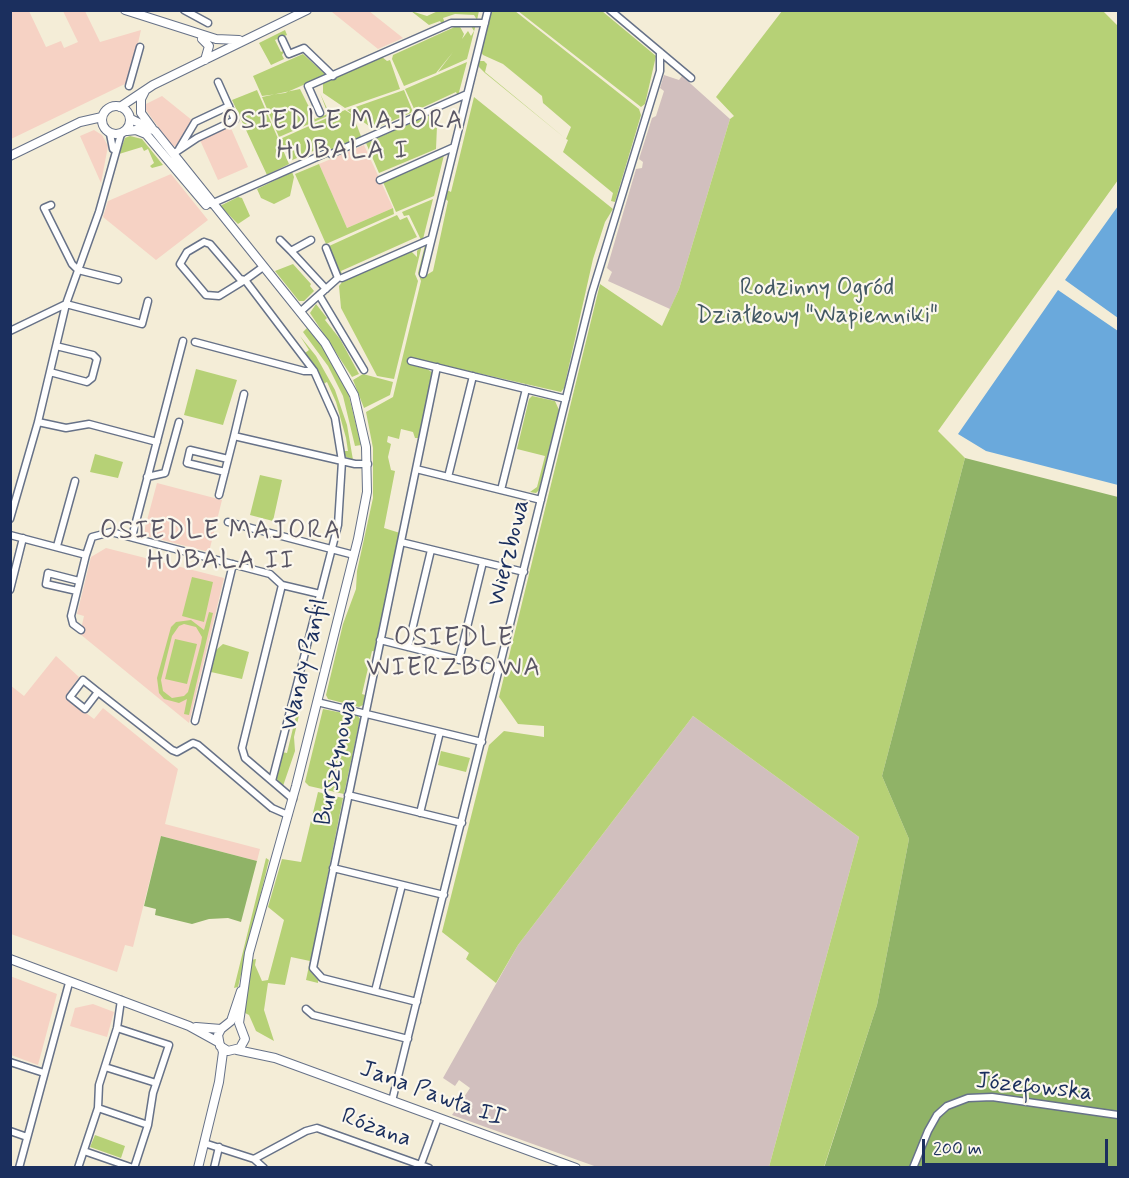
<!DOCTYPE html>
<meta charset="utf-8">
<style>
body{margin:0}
#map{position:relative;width:1129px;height:1178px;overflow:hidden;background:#f4edd7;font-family:Mynerve,sans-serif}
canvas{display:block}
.frame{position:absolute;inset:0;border:12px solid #1b2f5e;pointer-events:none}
.scale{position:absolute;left:922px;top:1139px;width:186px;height:27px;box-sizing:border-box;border:3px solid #1b2f5e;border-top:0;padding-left:8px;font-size:18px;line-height:21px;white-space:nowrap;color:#1b2f5e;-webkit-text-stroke:4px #fbf7ec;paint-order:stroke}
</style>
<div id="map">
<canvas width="1129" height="1178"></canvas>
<div class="frame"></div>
<div class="scale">200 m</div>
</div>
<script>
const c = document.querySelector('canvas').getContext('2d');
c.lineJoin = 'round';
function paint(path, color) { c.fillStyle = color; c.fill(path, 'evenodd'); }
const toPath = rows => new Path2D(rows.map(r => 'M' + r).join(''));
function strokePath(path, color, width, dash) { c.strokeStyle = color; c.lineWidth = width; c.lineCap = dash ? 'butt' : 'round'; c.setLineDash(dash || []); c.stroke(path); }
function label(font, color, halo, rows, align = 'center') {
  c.font = font + ' Mynerve,sans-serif'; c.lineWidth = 4.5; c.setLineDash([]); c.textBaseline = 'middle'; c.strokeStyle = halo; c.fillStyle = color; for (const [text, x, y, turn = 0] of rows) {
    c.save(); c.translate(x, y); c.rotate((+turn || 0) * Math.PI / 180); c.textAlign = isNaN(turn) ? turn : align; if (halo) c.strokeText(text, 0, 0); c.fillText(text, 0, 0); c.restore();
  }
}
const built = toPath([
 [334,10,369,11,403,38,378,49,332,12],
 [11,11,29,11,46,47,61,41,64,48,78,42,63,11,85,11,100,42,141,30,129,82,11,139],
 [162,96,193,121,176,147,171,145,146,110,146,104],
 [230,126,248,167,218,180,200,140],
 [94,130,102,135,108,146,101,183,80,136],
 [364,145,393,208,347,228,319,164],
 [171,174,208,220,156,260,103,217,108,201],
 [157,483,222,500,209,552,143,535],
 [106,548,224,578,189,723,80,634,84,616,77,614,91,557],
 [56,656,79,677,65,697,94,719,103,708,178,769,165,824,260,849,257,861,161,836,133,947,125,945,117,972,11,934,10,685,24,696],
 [10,976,57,994,38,1065,11,1055],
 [93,1004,114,1012,107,1037,70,1026,75,1008]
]);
const industrial = toPath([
 [664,75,679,80,682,76,730,119,679,289,670,309,608,281,612,272,607,268,636,169,642,168,643,162,639,159,652,118,656,116,664,91,660,88],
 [693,716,859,837,769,1167,597,1167,452,1115,470,1088,459,1080,455,1086,443,1078,518,945]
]);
const green = toPath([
 [411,11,427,16,438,11,479,11,477,20,474,15,455,14,443,18,445,23,442,24,440,21,429,25],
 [490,11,515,11,639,109,641,115,615,202,611,201,613,193,563,152,568,140,566,139,485,73,479,67,479,61,484,61,487,64,485,72,566,139,571,127,543,103,542,96,503,64,483,55,481,52],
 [518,11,602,11,656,56,645,104,641,107],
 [782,11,1103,11,1118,26,1118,180,938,431,965,458,882,776,909,839,877,1005,824,1167,769,1167,859,837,693,716,518,945,496,983,466,959,469,953,442,932,489,745,504,731,544,737,544,726,518,724,499,697,600,284,662,326,679,289,730,119,734,116,716,97],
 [476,24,467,59,438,72,453,52,436,73,404,86,392,59,393,55,459,25,464,34,462,39,468,31,471,36,474,31,471,26,465,27,464,25],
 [285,30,287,35,275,40,281,52,285,50,282,55,284,59,271,65,259,43],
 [303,54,326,75,285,93,262,96,253,76],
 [382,57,387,61,390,60,400,89,345,108,323,93,323,83],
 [467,62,458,96,456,92,415,111,405,89],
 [300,89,315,119,328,114,320,93,330,115,279,137,262,97],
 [257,90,289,164,267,175,232,100],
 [404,90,413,112,373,129,347,110],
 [474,97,613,209,605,222,593,259,564,388,561,392,411,358,433,373,419,438,415,438,413,432,401,429,399,439,388,436,387,442,391,444,388,457,391,470,395,471,384,528,400,533,377,652,372,651,362,694,365,695,363,705,359,707,328,699,326,695,343,624,356,589,357,571,373,498,373,448,366,412,393,397,421,281,418,273,425,245,427,245,420,275,425,276,433,271,448,201,444,198,447,190,451,192],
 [345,110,353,115,362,139,357,141,354,136,351,138,353,143,328,153,325,146,290,161,280,139],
 [434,113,437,126,436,149,379,173,366,143],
 [130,136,142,139,163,165,152,168,150,166,154,163,148,149,144,151,142,147,119,154,125,138],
 [444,155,434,196,396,212,383,182],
 [319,164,347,228,393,208,394,214,326,244,295,174],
 [292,172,294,177,290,196,274,204,261,198,257,189],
 [238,197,242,198,250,216,238,224,220,206],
 [433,199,423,239,421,240,409,215,404,216,402,212],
 [397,215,400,220,407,217,417,237,341,271,342,274,338,272,327,247],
 [422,245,415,274,418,281,394,379,377,376,341,308,339,286,343,281,411,251,417,257,417,251],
 [293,264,311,284,310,286,314,291,304,301,299,301,275,271],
 [316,304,327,318,325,320,340,339,359,374,352,377,310,313],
 [307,328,326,351,348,392,361,445,355,446,343,396,328,366,303,332],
 [300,336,316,356,335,390,347,425,353,460,344,456,344,451,348,451,346,438,336,402,327,382,323,384,305,353,309,350],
 [196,369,237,380,223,425,184,415],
 [363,374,393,382,390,395,364,408,353,380],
 [532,396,555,401,559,410,539,490,536,493,530,492,537,487,545,456,517,449,529,399],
 [95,454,123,462,118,478,90,472],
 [260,475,282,480,273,521,250,515],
 [192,577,213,582,204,622,182,616],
 [209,612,213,613,189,715,184,714,187,699,179,703,164,699,159,693,157,678,171,627,176,622,191,620,204,630],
 [184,624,196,627,202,637,201,643,188,692,184,696,172,698,163,691,161,680,172,636,179,626],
 [175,639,197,644,187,684,165,679],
 [223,644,249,652,242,679,211,672,216,650],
 [296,697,303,698,294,737,295,751,283,786,275,777,282,752,287,753,300,699],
 [323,709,358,716,360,719,344,794,309,786,305,782],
 [441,751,470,758,466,772,438,765],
 [318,792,343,798,310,964,311,972,318,980,318,983,306,980,310,961,291,957,285,985,268,983,264,1010,274,1041,256,1031,249,1015,243,1012,251,960,256,959,255,965,262,981,268,980,284,920,268,907,282,859,301,862],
 [266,858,269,860,238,987,234,988],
 [95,1135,125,1146,121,1158,90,1147]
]);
const forest = toPath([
 [965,458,1118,497,1118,1167,824,1168,877,1005,909,839,882,776],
 [161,836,257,861,241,922,228,918,209,919,192,924,155,915,156,909,144,906]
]);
const water = toPath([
 [1118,206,1118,318,1065,280],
 [1058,290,1118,331,1118,485,986,451,958,434]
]);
const minor = toPath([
 [184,10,208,23],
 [610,10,691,78],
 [282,39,289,54,304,48,333,76],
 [129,86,140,47],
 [320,113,308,86,451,23,485,23],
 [110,134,113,149],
 [179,149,195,122,229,106],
 [173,154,197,138,235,120,218,82],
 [331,154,467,94],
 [380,180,454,147],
 [211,204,326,153],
 [51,205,44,208,72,264,78,270,118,280],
 [280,240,291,251],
 [311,240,291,251,326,289],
 [204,242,210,244,240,279,245,280,219,296,206,295,180,264,187,252,204,242],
 [263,267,245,280,314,371,335,418,342,461,338,525,272,781],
 [423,274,488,10],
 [342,278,431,239],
 [319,295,364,370],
 [300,312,338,278,326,248],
 [10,331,66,304,142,324,148,301],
 [195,342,304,371,314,371],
 [411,361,566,399],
 [50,372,87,382,92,378,97,359,93,355,56,346],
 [244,394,234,436,355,464,368,464],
 [38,422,66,428,89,424,157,442],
 [416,469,541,500],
 [225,472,187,463,190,450,228,459],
 [147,477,165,473,179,422],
 [448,477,473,376],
 [501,490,526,389],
 [219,495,234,436],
 [10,519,38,422,66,304,99,212,121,134],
 [228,522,354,555],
 [10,535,86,555,92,537,111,532,270,574,282,585],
 [132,537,183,341],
 [401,542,524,572],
 [57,546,75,481],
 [282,585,242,748,245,758,293,799],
 [282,585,320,594],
 [10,590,23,538],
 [77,591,46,584,48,573,79,581],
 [81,630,73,624,71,616,86,555],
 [380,640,500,670],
 [408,647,431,550],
 [459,660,483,562],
 [98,692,85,709,70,697,83,680,98,692,172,750,177,752,193,743,198,745,272,808,288,815],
 [317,702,482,742],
 [195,721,233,564],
 [348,795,462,823],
 [420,813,440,732],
 [333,868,444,895],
 [375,991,402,885],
 [417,1002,322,978,313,968,437,367],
 [306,1009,313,1015,408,1039],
 [117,1028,169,1045,153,1093,148,1125,134,1168],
 [10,1062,44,1073],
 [105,1067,156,1083],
 [392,1101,592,293,660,71,660,52],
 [98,1108,148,1125],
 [10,1131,27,1137],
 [204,1143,254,1159,264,1168],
 [84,1151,133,1168],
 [254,1159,306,1131,317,1128,429,1168],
 [421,1164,438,1118],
 [19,1168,69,983],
 [78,1168,98,1108,99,1085,117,1028,121,1000],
 [214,1168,219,1147],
 [913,1168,928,1131,937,1115,947,1106,968,1098,992,1097,1118,1115]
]);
const tertiary = toPath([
 [125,10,216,39,239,40],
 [202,39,209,46,205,60],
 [145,91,141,99,141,113,152,128],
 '102 120a14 14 0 1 1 28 0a14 14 0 1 1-28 0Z',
 [120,107,153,85,307,10],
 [131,119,155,131,325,343,354,395,366,447,367,492,358,539,296,786,249,953,239,1023,245,1039,240,1048,228,1051,220,1046,218,1035,221,1029,231,1021,241,991],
 [127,131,136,130,146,134,206,205],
 [10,156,80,122,102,117],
 [10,959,189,1026,218,1042],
 [196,1027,221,1029],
 [237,1050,275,1058,576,1168],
 [198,1168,219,1082,223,1052,221,1046]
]);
const parkNames = [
 ["Rodzinny Ogród",817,289],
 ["Działkowy \"Wapienniki\"",817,317]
];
const streetNames = [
 ["Wierzbowa",510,553,-76],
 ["Wandy Panfil",306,665,-76],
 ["Bursztynowa",337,763,-78],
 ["Józefowska",1034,1088,6],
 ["Jana Pawła II",432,1095,20],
 ["Różana",376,1129,20]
];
const neighbourhoodNames = [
 ["OSIEDLE MAJORA",343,123],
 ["HUBALA I",343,153],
 ["OSIEDLE MAJORA",221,533],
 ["HUBALA II",221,563],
 ["OSIEDLE",454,640],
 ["WIERZBOWA",454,670]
];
paint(built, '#f6d2c4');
paint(industrial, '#d1bfbe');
paint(green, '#b6d176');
paint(forest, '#90b367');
paint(water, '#6aa9dc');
strokePath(minor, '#677288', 9);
strokePath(tertiary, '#677288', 10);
strokePath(minor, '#fff', 6);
strokePath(tertiary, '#fff', 8);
label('24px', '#425864', '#fbf7ec', parkNames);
label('24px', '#1b2f5e', '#fbf7ec', streetNames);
c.letterSpacing = '1.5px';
label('26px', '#5a5766', '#fbf7ec', neighbourhoodNames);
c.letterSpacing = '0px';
</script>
